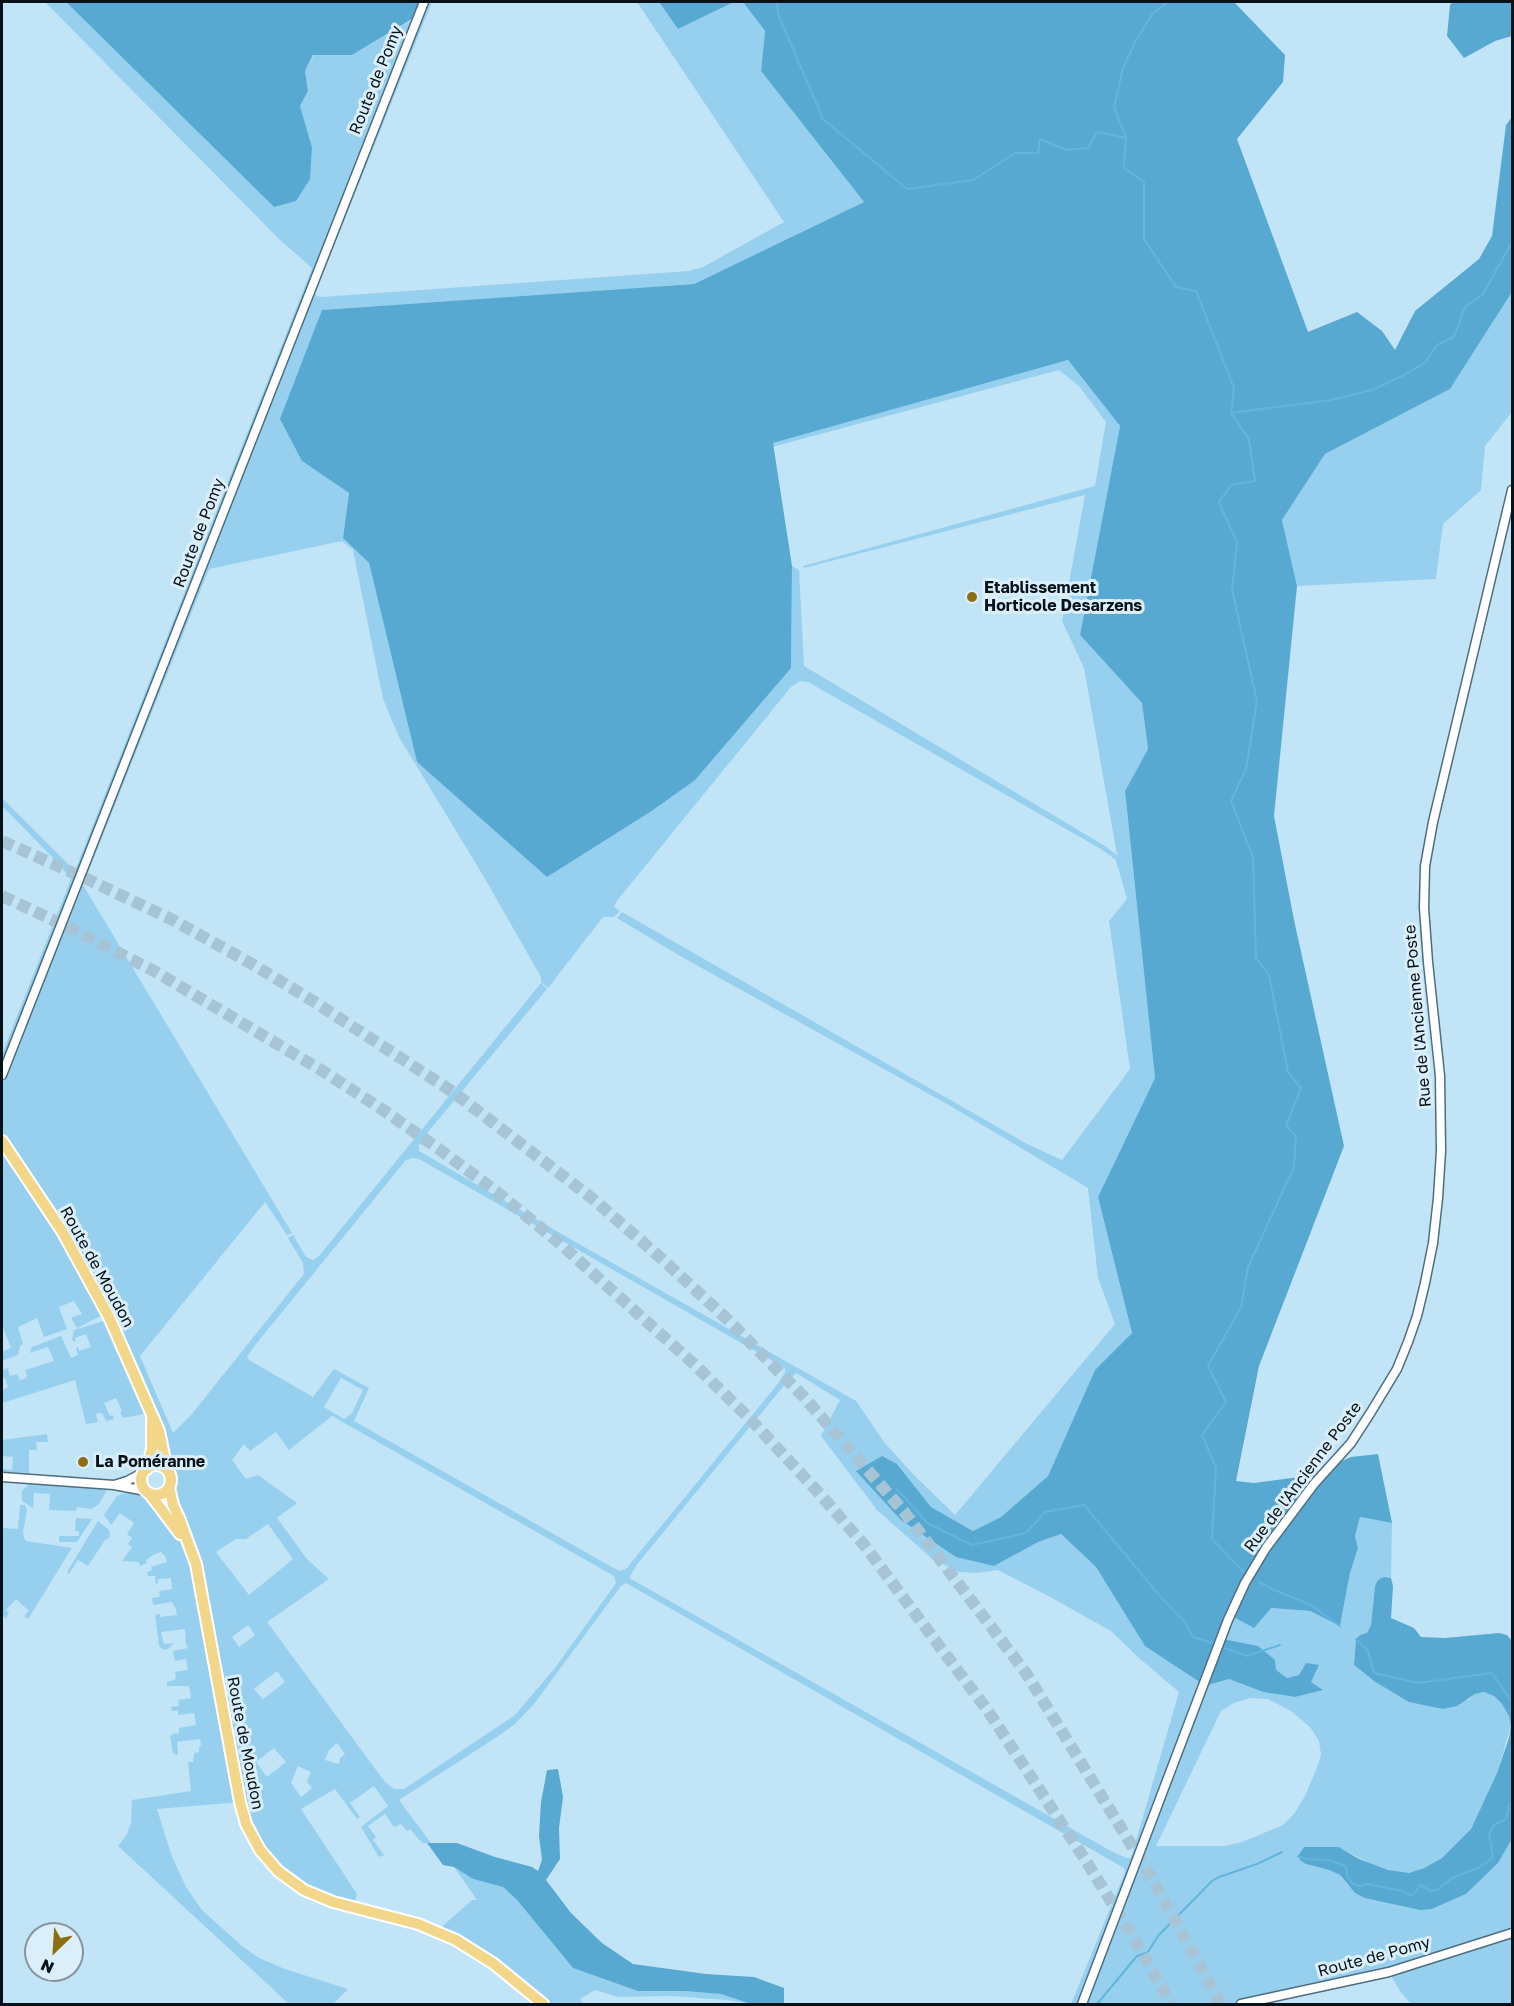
<!DOCTYPE html>
<meta charset="utf-8">
<style>
body{margin:0}
#map{position:relative;width:1514px;height:2006px;overflow:hidden;background:#c2e4f7;font-family:"Golos Text",sans-serif}
canvas{display:block}
.frame{position:absolute;inset:0;border:3px solid #061118;pointer-events:none}
.north{position:absolute;left:24px;top:1922px;width:60px;height:60px;box-sizing:border-box;background:#dbeffb;border:2px solid #8696a0;border-radius:50%;rotate:205deg;font-size:16px;font-weight:700;line-height:24px;text-align:center;color:#061118}
.north::after{content:'';display:block;margin:auto;width:21px;height:27px;background:#8d6e10;clip-path:polygon(50% 0,100% 100%,50% 72%,0 100%)}
</style>
<div id="map">
<canvas width="1514" height="2006"></canvas>
<div class="frame"></div>
<div class="north">N</div>
</div>
<script>
const c = document.querySelector('canvas').getContext('2d');
c.lineJoin = 'round';
function paint(path, color) { c.fillStyle = color; c.fill(path, 'evenodd'); }
const toPath = rows => new Path2D(rows.map(r => 'M' + r).join(''));
function strokePath(path, color, width, dash) { c.strokeStyle = color; c.lineWidth = width; c.lineCap = dash ? 'butt' : 'round'; c.setLineDash(dash || []); c.stroke(path); }
function label(font, color, halo, rows, align = 'center') {
  c.font = font + ' "Golos Text",sans-serif'; c.lineWidth = 6; c.setLineDash([]); c.textBaseline = 'middle'; c.strokeStyle = halo; c.fillStyle = color; for (const [text, x, y, turn = 0] of rows) {
    c.save(); c.translate(x, y); c.rotate((+turn || 0) * Math.PI / 180); c.textAlign = isNaN(turn) ? turn : align; if (halo) c.strokeText(text, 0, 0); c.fillText(text, 0, 0); c.restore();
  }
}
const green = toPath([
 [45,2,66,2,274,207,312,147,300,106,308,91,305,71,314,55,352,55,412,20,419,2,432,2,315,293,317,296,321,297,689,271,703,267,784,222,637,2,659,2,678,29,734,2,743,2,765,31,761,71,864,202,694,284,323,310,302,461,349,493,343,538,369,563,417,762,479,816,791,668,792,566,799,570,804,666,1105,846,1117,855,1084,668,1062,621,1085,495,804,568,803,566,1095,486,1106,422,1079,386,1059,370,772,447,772,443,1068,360,1120,426,1080,635,1142,703,1148,749,1125,791,1155,1078,1098,1197,1132,1333,1095,1370,1048,1476,1001,1517,973,1531,931,1507,897,1464,901,1520,1038,1542,1061,1534,1096,1567,1145,1645,1201,1683,1078,2004,1071,2004,1125,1872,1124,1868,626,1583,621,1586,534,1704,515,1724,497,1737,399,1800,431,1843,422,1843,410,1829,407,1831,401,1824,394,1827,385,1814,368,1826,376,1837,373,1840,384,1855,379,1857,361,1827,388,1806,374,1786,350,1803,360,1817,357,1819,335,1789,301,1809,357,1894,354,1907,306,1887,281,1869,264,1848,247,1812,196,1549,173,1491,174,1470,171,1467,103,1315,77,1328,71,1318,82,1314,74,1301,59,1307,67,1329,44,1337,37,1318,18,1327,23,1344,20,1346,18,1355,2,1361,2,1352,11,1348,3,1328,2,1328,2,1054,71,879,55,860,2,806,2,798,71,867,76,868,312,268,279,239],
 [342,541,353,550,383,699,399,737,484,877,541,977,541,982,548,988,603,917,614,917,620,911,614,907,616,902,791,687,800,681,808,682,1101,849,1116,860,1127,899,1109,921,1130,1069,1062,1160,1029,1145,622,912,617,918,680,956,947,1104,1088,1188,1098,1278,1115,1324,955,1515,913,1474,884,1442,856,1401,579,1244,419,1151,419,1145,428,1132,547,989,541,983,319,1256,313,1260,306,1257,293,1235,288,1238,303,1263,304,1274,191,1415,173,1433,140,1356,265,1202,287,1235,292,1233,83,885,209,569],
 [413,1158,419,1159,785,1368,785,1373,781,1378,788,1381,796,1373,840,1400,821,1436,877,1510,931,1558,959,1572,977,1573,998,1570,1052,1598,1111,1631,1139,1658,1179,1692,1131,1858,1126,1858,1111,1851,631,1579,630,1576,638,1563,786,1383,780,1381,626,1569,619,1571,354,1421,369,1388,334,1369,313,1397,249,1360,247,1356,256,1344,406,1160],
 [341,1378,363,1390,352,1413,344,1419,324,1407],
 [332,1416,614,1576,616,1583,555,1668,515,1715,404,1789,394,1789,385,1782,267,1622,329,1579,307,1559,277,1518,297,1503,258,1475,246,1479,232,1460,244,1444,250,1451,276,1432,289,1450],
 [268,1524,293,1559,249,1595,216,1552,236,1539,246,1539],
 [248,1625,255,1635,239,1647,232,1637],
 [277,1671,285,1682,263,1699,254,1689],
 [337,1743,345,1754,340,1758,339,1764,325,1760,329,1750],
 [274,1748,286,1762,267,1777,256,1762],
 [298,1766,311,1772,307,1782,312,1788,301,1797,291,1783],
 [1512,292,1512,412,1485,446,1481,490,1443,524,1436,579,1297,586,1282,520,1325,454,1450,389],
 [104,1321,135,1389,144,1414,123,1418,120,1412,122,1411,116,1398,104,1403,110,1416,113,1415,114,1419,106,1421,102,1413,96,1414,98,1422,86,1424,75,1380,2,1403,2,1390,8,1387,5,1378,2,1379,2,1366,3,1370,10,1367,8,1369,10,1376,17,1374,20,1380,26,1378,27,1376,25,1370,54,1361,48,1347,30,1353,32,1347,61,1336,71,1358,78,1355,76,1348,78,1347,79,1351,91,1347,86,1334,75,1338,76,1342,72,1340,74,1330],
 [47,1434,48,1442,36,1442,37,1450,29,1450,29,1473,2,1472,2,1469,12,1470,13,1457,2,1456,2,1440],
 [29,1484,87,1487,107,1490,99,1504,91,1509,77,1507,76,1511,49,1510,50,1494,34,1493,33,1508,22,1501,22,1491],
 [131,1492,145,1496,169,1522,180,1540,190,1565,240,1802,157,1809,171,1854,186,1887,202,1910,242,1946,259,1958,285,1969,348,1989,333,2004,289,2004,118,1846,127,1834,131,1823,132,1800,191,1791,188,1762,193,1762,194,1753,199,1752,199,1747,201,1745,200,1739,177,1742,178,1754,175,1755,175,1753,173,1753,170,1737,172,1734,179,1733,179,1728,196,1725,194,1713,178,1715,178,1710,172,1711,171,1707,179,1706,178,1700,191,1698,189,1686,167,1686,167,1682,176,1679,175,1672,188,1670,186,1659,175,1661,173,1651,188,1648,186,1644,185,1629,161,1632,164,1644,174,1643,168,1649,164,1650,159,1646,155,1615,160,1614,160,1617,177,1615,176,1609,172,1602,153,1605,152,1598,160,1597,159,1591,172,1589,171,1578,158,1579,158,1583,156,1584,155,1576,148,1576,147,1572,152,1570,151,1567,167,1562,165,1556,161,1552,153,1555,146,1560,147,1563,140,1566,139,1562,122,1561,132,1547,128,1544,132,1538,127,1534,134,1523,120,1513,111,1525,104,1515,116,1497,121,1494],
 [20,1505,25,1505,27,1510,23,1532,24,1538,26,1541,72,1548,28,1619,24,1616,29,1611,16,1599,6,1610,9,1612,6,1619,3,1616,2,1617,2,1528,18,1529],
 [1360,1517,1392,1523,1391,1578,1384,1578,1375,1586,1371,1625,1367,1634,1360,1635,1356,1639,1354,1665,1374,1681,1468,1700,1475,1694,1484,1692,1494,1696,1502,1704,1509,1716,1511,1726,1497,1773,1471,1829,1442,1858,1424,1868,1409,1873,1397,1873,1374,1866,1339,1847,1306,1864,1329,1870,1340,1875,1348,1886,1365,1898,1389,1901,1404,1907,1432,1909,1466,1894,1498,1863,1512,1839,1512,2004,1411,2004,1400,1991,1389,1972,1241,2004,1085,2004,1208,1685,1229,1679,1263,1692,1295,1697,1322,1689,1311,1682,1318,1665,1299,1675,1287,1678,1222,1639,1231,1615,1271,1608,1310,1611,1340,1626,1350,1573,1358,1548,1355,1536],
 [1250,1698,1268,1699,1291,1711,1310,1727,1319,1741,1321,1755,1318,1765,1305,1796,1294,1814,1283,1825,1242,1842,1225,1846,1156,1846,1221,1711,1234,1703],
 [76,1518,92,1519,77,1542,59,1542,59,1536,79,1536,79,1531,75,1531],
 [98,1521,108,1529,110,1532,109,1538,105,1540,88,1566,78,1560,69,1574,67,1572],
 [454,1867,473,1879,503,1887,517,1900,573,1968,684,1991,721,1994,751,2004,727,2000,671,1996,618,1997,595,1990,580,1999,584,2004,543,2004,513,1978,437,1931,472,1900,477,1900]
]);
const forest = toPath([
 [66,2,419,2,412,19,352,55,313,55,305,71,308,91,300,106,312,147,310,179,296,201,274,207],
 [659,2,734,2,678,29],
 [743,2,1234,2,1285,55,1283,82,1237,139,1308,332,1357,312,1382,331,1395,350,1415,311,1479,259,1492,236,1506,125,1512,117,1512,292,1450,389,1325,454,1282,520,1297,586,1274,816,1294,920,1344,1146,1259,1366,1236,1481,1254,1483,1307,1476,1351,1457,1378,1454,1392,1523,1360,1517,1355,1536,1358,1548,1350,1573,1340,1626,1310,1611,1271,1608,1254,1628,1230,1615,1222,1639,1258,1646,1275,1660,1276,1670,1287,1678,1299,1675,1306,1663,1319,1665,1311,1682,1323,1690,1295,1697,1263,1692,1229,1679,1208,1685,1201,1683,1145,1646,1096,1567,1061,1534,1038,1542,994,1566,956,1557,901,1520,856,1471,882,1456,897,1464,931,1507,973,1531,1001,1517,1048,1476,1095,1370,1132,1333,1098,1197,1155,1078,1125,791,1148,749,1142,703,1080,635,1120,426,1068,360,773,443,792,566,791,668,695,780,653,810,547,877,417,762,369,563,343,538,349,493,302,461,280,419,322,310,694,284,864,202,761,71,765,31],
 [1452,2,1512,2,1512,36,1495,41,1464,58,1447,36,1450,5],
 [1384,1577,1391,1578,1393,1586,1391,1618,1414,1628,1421,1637,1445,1638,1499,1633,1507,1635,1512,1641,1512,1839,1498,1863,1466,1894,1432,1909,1420,1910,1365,1898,1355,1893,1340,1875,1329,1870,1306,1864,1300,1860,1298,1856,1304,1847,1339,1847,1359,1859,1388,1870,1409,1873,1424,1868,1442,1858,1471,1829,1497,1773,1509,1738,1511,1726,1509,1716,1502,1704,1494,1696,1484,1692,1475,1694,1457,1706,1443,1709,1409,1702,1374,1681,1354,1665,1356,1639,1360,1635,1367,1633,1371,1625,1375,1586,1378,1580],
 [558,1769,563,1797,559,1828,560,1859,546,1880,571,1913,602,1943,633,1964,706,1974,754,1977,784,1988,784,2003,751,2004,721,1994,684,1991,638,1991,573,1968,517,1900,503,1887,473,1879,454,1867,443,1865,427,1843,457,1843,495,1857,532,1867,538,1871,542,1860,539,1836,541,1802,547,1770]
]);
const stream = toPath([
 [777,2,778,14,823,119,907,189,973,180,1015,153,1038,153,1040,139,1066,150,1088,148,1097,132,1126,138],
 [1168,2,1153,13,1135,42,1123,68,1114,107,1126,138,1124,168,1144,182,1144,239,1176,287,1196,291,1234,388,1231,413],
 [897,1489,927,1523,972,1545,1026,1533,1045,1512,1084,1505,1159,1595,1185,1622,1193,1637,1212,1643],
 [1244,1572,1212,1539,1216,1468,1202,1435,1226,1402,1208,1366,1241,1307,1248,1267,1294,1167,1296,1136,1286,1126,1301,1088,1288,1072,1269,975,1256,958,1253,857,1231,801,1246,769,1257,701,1232,589,1237,543,1219,502,1231,485,1255,481,1249,440,1231,413,1331,400,1372,390,1402,376,1425,363,1437,345,1454,337,1465,307,1483,294,1512,242],
 [1259,1582,1272,1589,1311,1605,1340,1626],
 [1356,1639,1368,1651,1374,1673,1418,1683,1492,1673,1512,1702],
 [1225,1648,1247,1656,1280,1645],
 [1298,1856,1306,1859,1329,1860,1343,1865,1346,1868,1347,1876,1352,1883,1359,1886,1367,1884,1403,1891,1409,1895,1414,1894,1420,1885,1431,1891,1437,1890,1452,1878,1478,1868,1490,1860,1493,1856,1489,1834,1494,1825,1506,1819,1509,1805,1512,1803],
 [1097,2004,1137,1956,1148,1952,1158,1936,1212,1881,1219,1877,1257,1864,1282,1852]
]);
const highwayTunnel = toPath([
 [2,841,91,881,173,920,252,964,313,1001,453,1092,593,1199,662,1259,728,1320,803,1396,905,1513,1026,1673,1148,1872,1221,2004],
 [2,896,70,928,156,972,326,1073,383,1110,439,1149,497,1192,557,1241,695,1365,753,1422,818,1492,865,1546,934,1639,988,1711,1086,1861,1135,1940,1171,2004]
]);
const minor = toPath([
 [2,1075,424,2],
 [2,1477,114,1485,146,1491],
 [114,1485,127,1481,144,1472],
 [1082,2004,1228,1620,1245,1583,1266,1548,1314,1484,1351,1443,1371,1412,1397,1369,1408,1342,1417,1316,1425,1283,1433,1243,1438,1198,1441,1151,1440,1076,1428,962,1424,908,1425,866,1433,822,1512,490],
 [1241,2004,1389,1972,1512,1933]
]);
const major = toPath([
 [2,1141,62,1231,109,1317,159,1431,167,1470],
 '141 1480a15 15 0 1 1 30 0a15 15 0 1 1-30 0Z',
 [147,1469,152,1449,152,1419],
 [169,1487,173,1505,179,1518,196,1564,240,1802,246,1824,260,1850,278,1871,304,1890,333,1902,418,1924,456,1940,494,1964,543,2004],
 [149,1493,180,1534]
]);
const markers = [
 [972,597,6,"#8d6e10"],
 [83,1462,6,"#8d6e10"]
];
const streetNames = [
 ["Route de Pomy",376,80,-68],
 ["Route de Pomy",199,533,-69],
 ["Rue de l'Ancienne Poste",1418,1016,-95],
 ["Route de Moudon",97,1267,61],
 ["Rue de l'Ancienne Poste",1303,1477,-53],
 ["Route de Moudon",245,1743,79],
 ["Route de Pomy",1374,1957,-15]
];
const poiNames = [
 ["Etablissement",984,588],
 ["Horticole Desarzens",984,606],
 ["La Poméranne",95,1462]
];
paint(green, '#97d0ef');
paint(forest, '#57a9d2');
strokePath(stream, '#62b5de', 2);
strokePath(highwayTunnel, '#a6c4d6', 12, [12, 6]);
strokePath(minor, '#4e6d7e', 11);
strokePath(major, '#fff', 14);
strokePath(minor, '#fff', 8);
strokePath(major, '#f2d78a', 10);
for (const [x, y, r, color] of markers) { const dot = new Path2D(); dot.arc(x, y, r, 0, 2 * Math.PI); c.fillStyle = color; c.fill(dot); strokePath(dot, '#dbeffb', 2); }
label('16px', '#061118', '#dbeffb', streetNames);
label('bold 16px', '#061118', '#dbeffb', poiNames, 'left');
</script>
